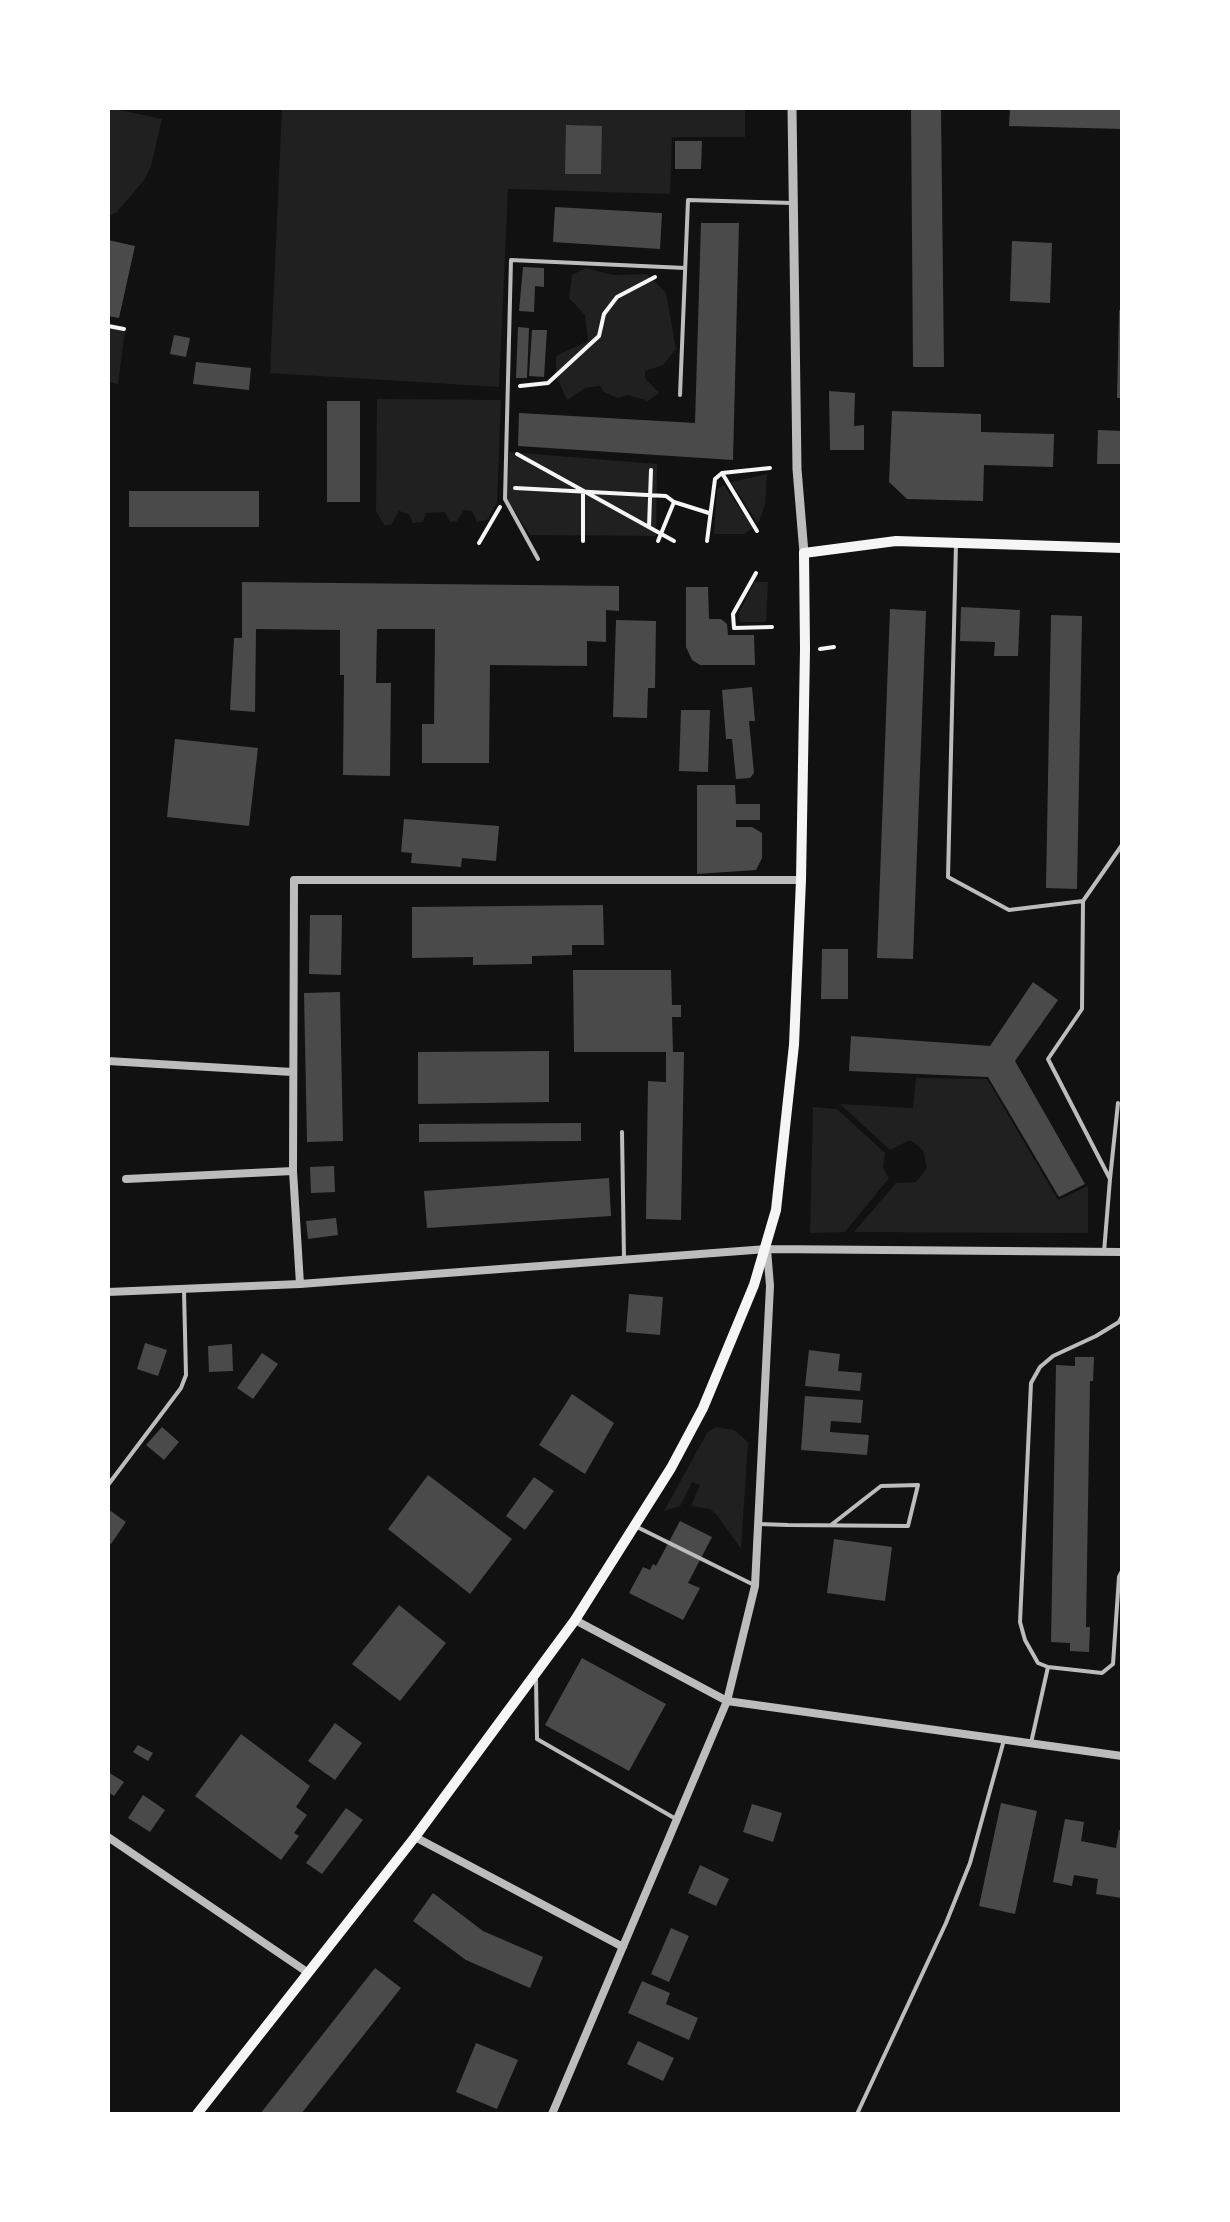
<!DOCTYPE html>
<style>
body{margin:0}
#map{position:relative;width:1230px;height:2222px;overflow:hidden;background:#111;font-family:"DM Sans",sans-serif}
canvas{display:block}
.frame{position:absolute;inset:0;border:110px solid #fff;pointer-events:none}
</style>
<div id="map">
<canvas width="1230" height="2222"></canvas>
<div class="frame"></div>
</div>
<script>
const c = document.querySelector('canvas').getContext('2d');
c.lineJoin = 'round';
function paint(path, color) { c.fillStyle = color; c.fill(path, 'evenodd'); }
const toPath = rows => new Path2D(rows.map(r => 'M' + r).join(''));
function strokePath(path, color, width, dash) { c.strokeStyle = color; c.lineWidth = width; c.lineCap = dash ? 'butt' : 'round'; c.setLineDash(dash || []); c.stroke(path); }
const green = toPath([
 [110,108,162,119,151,166,145,179,117,212,108,216],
 [282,108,745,108,745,137,672,137,670,194,508,189,499,387,270,373],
 [586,268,613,275,647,274,666,293,676,349,663,365,645,371,645,378,659,393,648,401,628,395,618,398,604,392,600,386,585,388,567,400,556,375,556,356,588,341,585,315,569,298,572,275],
 [108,328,125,331,118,384,108,382],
 [377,399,501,400,497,503,487,520,477,522,472,511,464,510,457,521,450,522,445,512,426,513,423,522,413,523,409,514,399,511,391,525,384,525,376,511],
 [509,452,657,464,656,536,530,535,507,499],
 [767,474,765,505,758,524,731,482],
 [724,485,753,528,744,534,714,534,717,489],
 [754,582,768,582,766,622,740,622,739,613],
 [916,1078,987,1079,1058,1200,1088,1186,1088,1233,854,1232,896,1183,916,1182,927,1168,923,1150,910,1140,890,1150,840,1104,913,1108],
 [813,1107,837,1109,885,1153,883,1167,889,1178,845,1232,810,1233],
 [716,1427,734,1430,748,1442,741,1549,717,1515,710,1509,691,1506,700,1485,692,1482,680,1506,664,1511,707,1433]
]);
const building = toPath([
 [911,108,941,108,944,367,913,367],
 [1010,108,1122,108,1122,129,1009,126],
 [566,125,602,126,601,174,565,174],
 [675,141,702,141,701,169,675,169],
 [555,207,662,213,660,249,553,242],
 [701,223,739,223,733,460,518,446,519,413,695,423],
 [108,240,135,246,119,318,108,316],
 [1012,241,1052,243,1050,303,1010,301],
 [523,267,544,268,544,287,535,286,534,312,519,311],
 [1119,310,1122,310,1122,398,1117,398],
 [518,327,529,328,527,378,516,378],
 [532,330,547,330,544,377,529,376],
 [174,335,190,338,186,357,170,354],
 [196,362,251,368,249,390,193,384],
 [829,391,855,393,854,426,864,425,864,450,830,450],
 [327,401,360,401,360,502,327,502],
 [892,411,981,414,981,432,1054,434,1053,467,984,465,983,501,907,499,889,482],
 [1098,430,1122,431,1122,464,1097,464],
 [129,491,259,491,259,527,129,527],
 [242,582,619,586,619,611,606,610,606,642,587,641,587,666,490,665,489,763,422,763,422,724,434,724,435,629,377,629,376,683,391,683,390,776,343,775,344,675,340,675,340,630,256,629,255,712,230,710,234,638,242,638],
 [686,587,708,587,709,619,721,619,727,624,728,635,754,635,755,665,700,665,692,660,686,647],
 [961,607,1020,610,1018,656,994,656,995,642,960,641],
 [890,609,926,611,913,959,877,958],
 [1051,615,1082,616,1077,889,1046,888],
 [616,620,656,621,655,688,648,688,647,718,613,717],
 [752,687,755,721,749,721,754,773,750,778,736,779,732,739,726,739,722,690],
 [681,710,710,710,708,772,679,771],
 [175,739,258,748,249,826,167,817],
 [697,785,735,785,736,804,760,804,760,820,736,820,736,827,752,827,762,833,762,858,756,870,697,874],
 [404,819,499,826,496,861,462,858,461,867,411,863,412,853,401,852],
 [603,905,604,945,572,945,572,955,532,956,532,964,473,965,473,957,412,958,412,907],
 [310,915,342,915,341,975,309,974],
 [822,949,848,949,848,999,821,999],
 [573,970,671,970,672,1005,681,1005,681,1017,672,1017,673,1052,684,1052,681,1220,646,1219,648,1081,666,1082,666,1052,574,1052],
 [1033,982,1058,1000,1015,1061,1085,1184,1059,1197,988,1077,849,1071,851,1036,990,1046],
 [340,992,343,1141,307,1142,304,993],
 [549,1051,549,1102,418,1104,418,1052],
 [581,1123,581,1141,419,1142,419,1124],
 [334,1166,335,1192,311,1193,310,1167],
 [609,1178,611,1216,427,1228,424,1191],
 [336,1218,338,1235,308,1239,306,1221],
 [629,1294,663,1297,660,1335,626,1332],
 [145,1343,167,1350,158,1376,137,1369],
 [232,1344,233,1371,209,1372,208,1346],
 [809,1350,840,1354,838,1371,862,1373,860,1391,805,1386],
 [262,1353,278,1364,253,1399,237,1388],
 [1075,1357,1094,1357,1093,1381,1090,1381,1086,1627,1090,1627,1089,1652,1070,1651,1070,1643,1051,1642,1056,1365,1075,1366],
 [572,1394,614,1423,585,1474,539,1445],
 [805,1396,863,1400,861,1423,831,1421,830,1432,869,1435,867,1455,801,1450],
 [162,1427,179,1442,164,1460,146,1445],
 [428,1475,512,1539,470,1594,388,1529],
 [534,1477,554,1491,525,1530,506,1516],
 [108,1509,126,1522,111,1544,108,1542],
 [680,1521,712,1537,688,1583,700,1588,683,1620,629,1593,643,1567,650,1570,653,1564,656,1566],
 [834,1539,892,1547,885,1601,827,1593],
 [399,1605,446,1643,400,1701,352,1664],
 [582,1658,666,1704,629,1771,545,1725],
 [335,1723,362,1743,335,1780,308,1761],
 [241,1734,310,1786,296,1807,307,1815,294,1833,299,1836,281,1860,195,1796],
 [138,1745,153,1753,148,1761,133,1752],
 [108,1772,124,1782,114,1796,108,1792],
 [143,1795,165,1810,150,1832,128,1818],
 [1001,1803,1037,1811,1015,1914,979,1906],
 [752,1804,782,1813,773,1842,743,1832],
 [346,1808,363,1820,322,1874,306,1863],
 [1065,1819,1084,1822,1081,1841,1116,1848,1119,1830,1122,1830,1122,1898,1096,1894,1098,1879,1074,1875,1072,1886,1053,1882],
 [700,1865,729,1879,716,1906,688,1893],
 [433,1893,483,1931,543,1957,530,1988,466,1960,413,1921],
 [671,1928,689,1936,669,1982,651,1974],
 [375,1968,401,1988,301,2114,260,2114],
 [642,1981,670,1993,666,2004,698,2018,689,2040,628,2013],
 [638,2041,674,2058,663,2081,627,2064],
 [476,2043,518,2060,497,2109,456,2092]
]);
const path = toPath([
 [108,326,124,329],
 [520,386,548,383,599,336,604,314,617,297,655,277],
 [517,454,674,541],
 [722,473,757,531],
 [515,488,666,496,674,502,709,513],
 [649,527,651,470],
 [583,541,583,492],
 [658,541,674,502],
 [707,541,715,479,722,473,770,468],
 [479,543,500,507],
 [756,573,733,614,734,628,772,627],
 [820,649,834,647]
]);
const service = toPath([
 [680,395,688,200,792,203],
 [956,544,948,877,1009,910,1083,901,1122,845],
 [538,559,505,499,511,260,685,268],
 [1083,902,1082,1009,1048,1059,1110,1179,1104,1252],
 [622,1132,624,1259],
 [1110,1179,1118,1103],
 [1122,1316,1119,1322,1096,1336,1053,1356,1040,1367,1031,1383,1020,1622,1025,1640,1038,1663,1048,1667,1102,1673,1113,1664,1119,1577,1122,1571],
 [108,1485,181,1388,186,1375,184,1291],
 [759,1524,788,1525,908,1526,918,1485,881,1486,831,1525],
 [635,1526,752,1584],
 [536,1680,537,1739,676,1819],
 [1031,1743,1048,1667],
 [857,2114,946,1923,970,1863,1004,1740]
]);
const minor = toPath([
 [108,1061,292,1072],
 [126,1179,293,1171],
 [300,1284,293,1171,294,880,801,880],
 [108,1292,300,1284,767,1249,1122,1252],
 [575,1620,727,1701,1122,1756],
 [108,1837,307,1972],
 [415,1837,623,1947],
 [552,2114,727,1701,755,1586,770,1286,767,1249]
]);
const tertiary = toPath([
 [792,108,797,469,804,553]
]);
const secondary = toPath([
 [197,2114,415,1837,575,1620,671,1468,703,1408,754,1285,776,1210,794,1045,801,880,805,649,804,553,896,541,1122,548]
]);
paint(green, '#202020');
paint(building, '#4a4a4a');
strokePath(path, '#f5f5f5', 4);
strokePath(service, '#bcbcbc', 4);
strokePath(minor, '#bcbcbc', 8);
strokePath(tertiary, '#bcbcbc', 9);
strokePath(secondary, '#f5f5f5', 10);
</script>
